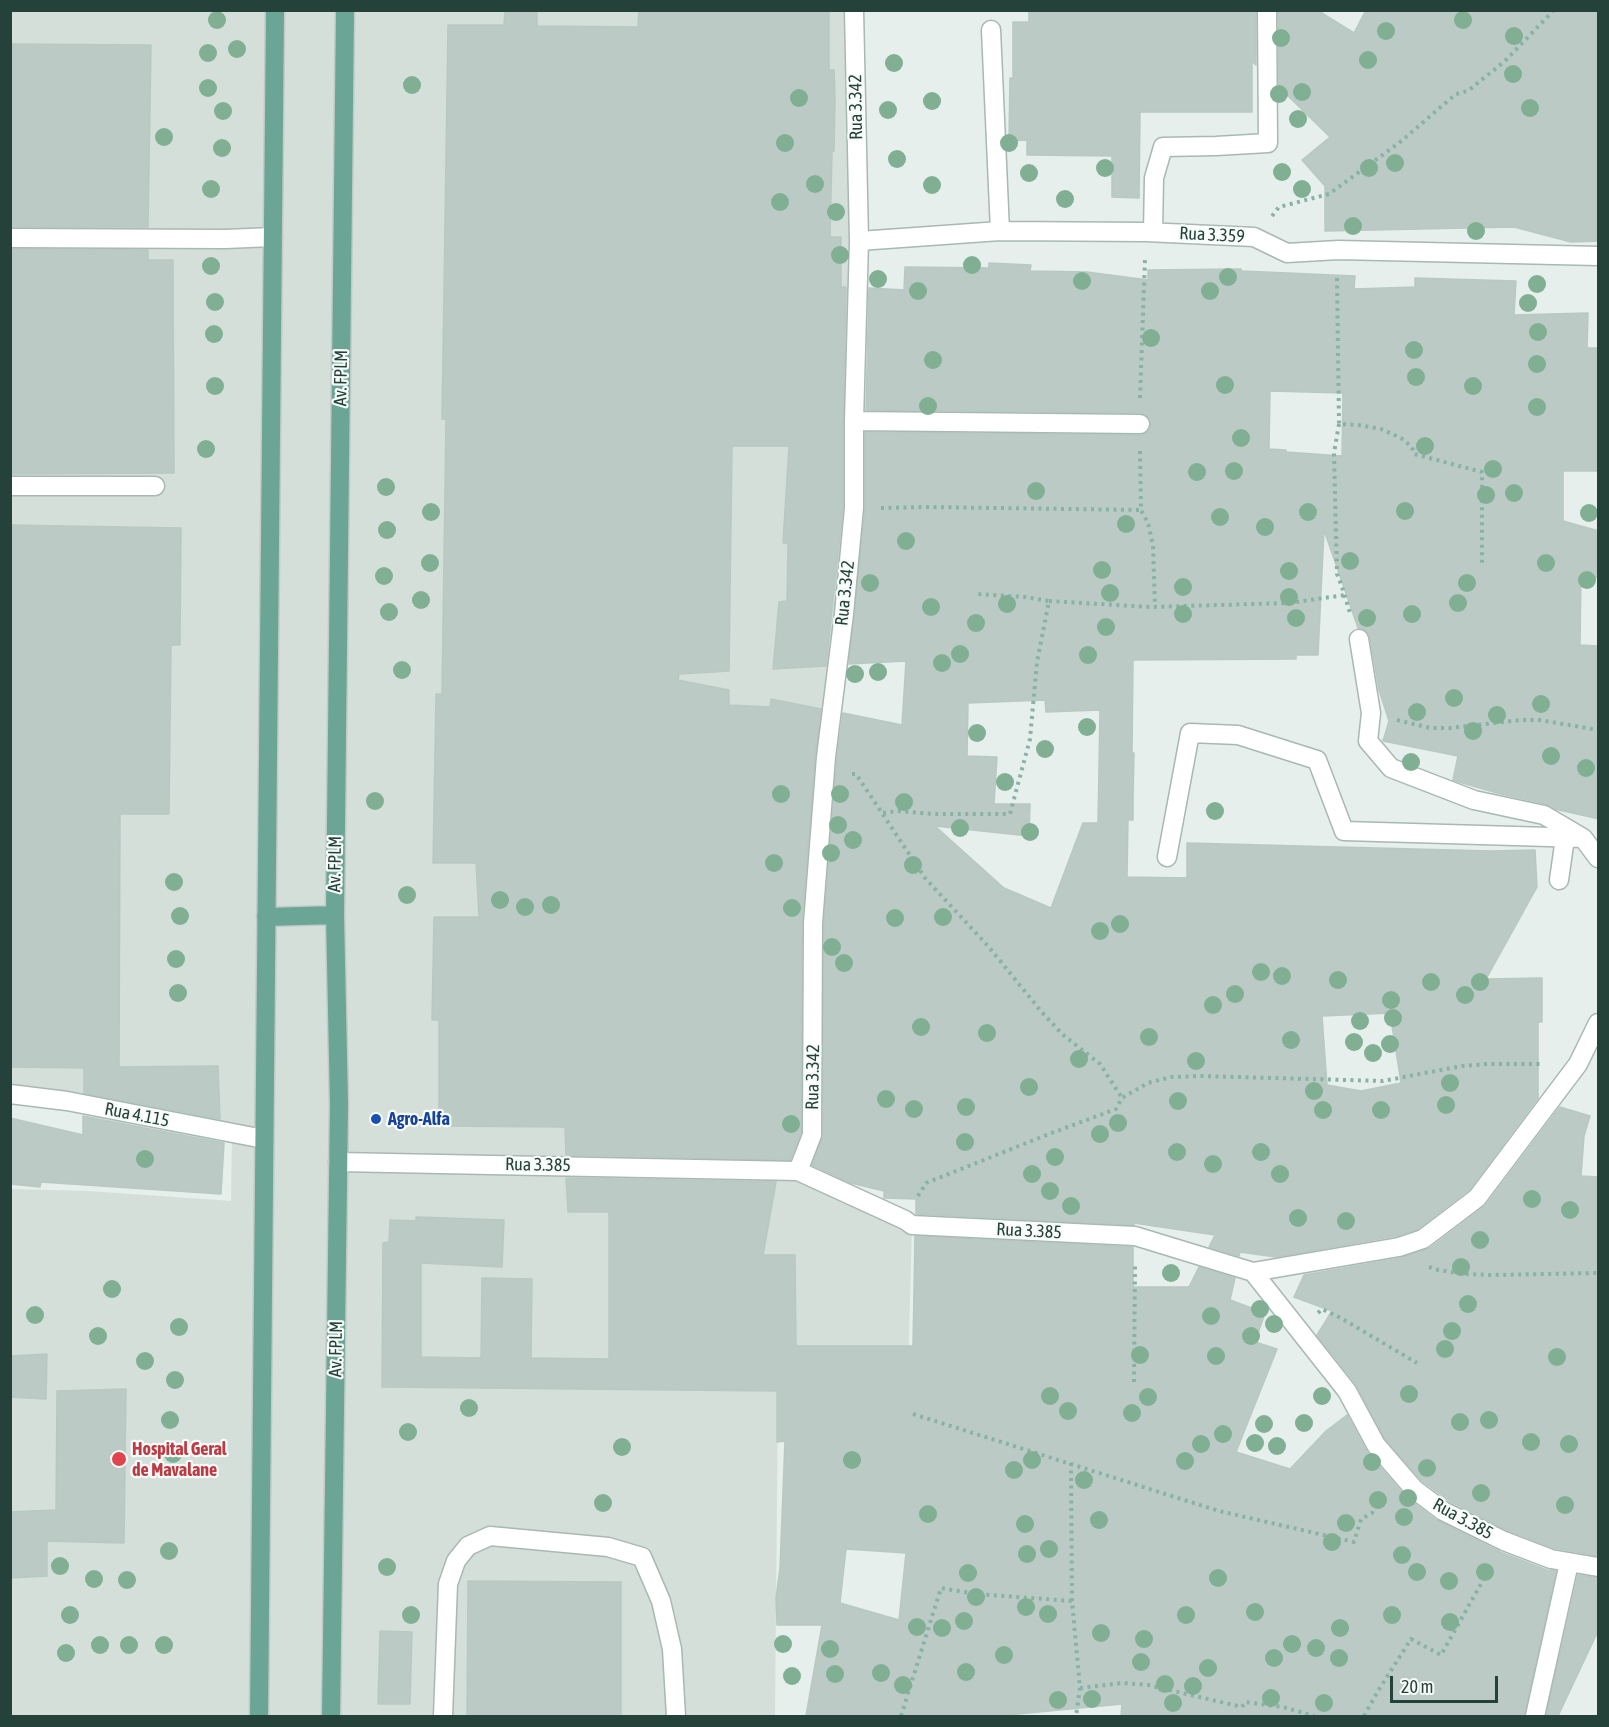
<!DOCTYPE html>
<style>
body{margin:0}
#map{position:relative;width:1609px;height:1727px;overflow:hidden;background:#e6efeb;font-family:"Asap Condensed",sans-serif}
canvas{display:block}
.frame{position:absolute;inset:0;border:12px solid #24423a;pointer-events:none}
.scale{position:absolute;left:1390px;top:1676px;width:108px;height:27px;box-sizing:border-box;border:3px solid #24423a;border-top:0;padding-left:8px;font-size:18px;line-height:21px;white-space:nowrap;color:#24423a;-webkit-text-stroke:4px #f7fbf9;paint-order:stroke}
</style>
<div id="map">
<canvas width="1609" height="1727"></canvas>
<div class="frame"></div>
<div class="scale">20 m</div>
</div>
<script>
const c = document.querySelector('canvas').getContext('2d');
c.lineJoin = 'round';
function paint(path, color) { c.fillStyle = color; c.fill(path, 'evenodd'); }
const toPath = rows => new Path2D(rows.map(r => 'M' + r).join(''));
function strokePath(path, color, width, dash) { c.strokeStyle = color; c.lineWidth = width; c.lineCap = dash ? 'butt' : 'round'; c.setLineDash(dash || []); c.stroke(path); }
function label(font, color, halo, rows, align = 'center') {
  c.font = font + ' "Asap Condensed",sans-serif'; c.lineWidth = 4.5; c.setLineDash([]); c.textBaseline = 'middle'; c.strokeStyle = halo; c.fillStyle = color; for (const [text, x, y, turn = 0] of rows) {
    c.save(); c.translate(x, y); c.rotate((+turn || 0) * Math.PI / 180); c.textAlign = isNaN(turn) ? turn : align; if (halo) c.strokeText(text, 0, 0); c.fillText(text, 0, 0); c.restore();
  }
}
const built = toPath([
 [11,11,854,11,854,421,826,757,813,1077,798,1171,912,1225,907,1408,778,1391,775,1716,11,1716,11,1189,88,1191,231,1201,232,1134,11,1094]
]);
const building = toPath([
 [505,10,537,10,537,26,638,27,639,10,829,10,829,70,834,70,835,99,834,151,832,151,830,237,841,237,841,287,846,287,843,421,843,507,826,666,773,669,779,602,787,601,788,543,783,543,789,446,732,446,729,671,679,674,678,680,729,690,729,705,770,707,771,699,821,709,815,756,802,922,801,1133,790,1160,566,1155,565,1127,439,1126,439,1020,432,1020,434,917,479,917,476,863,433,863,436,694,442,694,446,419,442,419,448,25,504,25,505,10],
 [1029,10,1256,10,1256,65,1252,61,1252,112,1140,112,1139,198,1112,197,1112,156,1027,155,1027,140,1009,141,1010,78,1013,78,1013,22,1029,22,1029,10],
 [1278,10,1317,10,1354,33,1366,10,1599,10,1599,241,1571,242,1514,227,1325,231,1325,186,1302,160,1330,137,1279,87,1278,10],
 [10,44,151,45,148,227,10,227,10,44],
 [10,249,148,250,148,260,173,260,174,473,10,474,10,249],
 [989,263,1031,265,1030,271,1087,272,1148,280,1148,270,1241,269,1242,271,1355,276,1354,289,1415,287,1415,278,1516,281,1514,315,1588,313,1587,348,1599,348,1599,471,1563,471,1563,521,1599,531,1599,578,1581,574,1580,645,1599,646,1599,819,1555,809,1546,804,1497,793,1459,782,1453,780,1458,756,1383,741,1389,721,1379,690,1370,637,1367,631,1362,628,1358,628,1324,530,1318,655,1296,655,1296,659,1133,660,1132,753,1134,753,1133,800,1133,820,1128,820,1127,877,1187,878,1187,843,1490,851,1535,850,1537,887,1486,979,1542,978,1542,1022,1538,1022,1538,1098,1469,1190,1418,1229,1396,1236,1276,1257,1240,1252,1239,1256,1209,1247,1215,1235,1134,1223,1134,1225,916,1214,916,1199,884,1198,884,1191,851,1183,812,1165,823,1135,824,923,837,758,843,713,902,725,906,661,849,664,865,509,865,432,1140,435,1146,433,1150,429,1151,425,1149,418,1145,414,1140,413,866,410,869,288,904,290,905,267,989,268,989,263],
 [1270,391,1343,393,1342,456,1286,452,1286,450,1269,449,1270,391],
 [1045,700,1046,712,1100,710,1098,823,1083,823,1051,908,1004,888,935,826,1029,836,1030,804,994,804,997,757,967,756,968,703,1045,700],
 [1390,1013,1401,1083,1361,1091,1327,1085,1322,1016,1390,1013],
 [10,525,181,528,180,645,171,645,169,814,120,814,119,1067,218,1066,220,1119,84,1093,84,1068,10,1067,10,525],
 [1560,1107,1590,1116,1584,1136,1581,1176,1599,1177,1599,1556,1554,1548,1509,1531,1449,1501,1422,1481,1385,1439,1356,1384,1317,1335,1332,1311,1294,1297,1304,1275,1401,1258,1430,1248,1486,1205,1560,1107],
 [83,1116,224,1143,221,1194,41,1182,40,1187,10,1184,10,1118,83,1135,83,1116],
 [566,1178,776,1182,763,1255,795,1255,796,1346,913,1346,915,1236,1133,1247,1133,1287,1189,1287,1199,1267,1235,1278,1230,1300,1265,1313,1255,1342,1277,1349,1236,1452,1290,1469,1326,1431,1347,1415,1367,1452,1406,1497,1436,1520,1500,1552,1547,1570,1556,1571,1524,1716,1121,1716,1122,1704,997,1716,806,1716,822,1625,777,1625,776,1598,780,1568,785,1441,777,1442,777,1391,382,1387,383,1243,389,1242,390,1220,416,1221,416,1217,504,1220,502,1267,421,1263,421,1357,481,1358,482,1278,532,1279,531,1358,609,1359,609,1212,568,1212,566,1178],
 [846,1549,906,1553,899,1620,840,1603,846,1549],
 [47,1354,46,1399,10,1397,10,1356,47,1354],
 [126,1389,124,1543,47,1541,47,1576,10,1578,10,1512,56,1510,57,1391,126,1389],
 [1578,1575,1599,1578,1599,1629,1558,1716,1546,1716,1578,1575],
 [468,1581,621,1582,621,1716,467,1716,468,1581],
 [380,1631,412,1632,410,1704,378,1704,380,1631]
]);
const path = toPath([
 [1272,216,1279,207,1329,194,1399,143,1456,94,1468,91,1505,61,1554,10],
 [1337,278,1339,424,1358,425,1381,429,1401,438,1412,447,1414,454,1482,472,1482,565],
 [1140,398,1145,259],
 [1339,424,1334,453,1337,574,1342,587,1350,613],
 [1140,451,1141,510,1148,523,1153,545,1155,606],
 [881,508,925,507,1141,510],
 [1049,601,1150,607,1289,603,1345,595],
 [1397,720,1430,728,1450,728,1521,720,1540,720,1598,730],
 [852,774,856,774,925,878,988,946,1040,1010,1062,1034,1100,1064,1122,1098],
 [883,813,898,811,933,814,1010,814,1030,739,1037,662,1049,601,1025,597,977,594],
 [918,1196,926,1183,1049,1134,1116,1109,1122,1098,1148,1083,1171,1077,1201,1076,1383,1081,1462,1066,1488,1064,1542,1064],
 [1429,1267,1438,1270,1465,1274,1491,1275,1598,1273],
 [1318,1313,1322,1309,1341,1318,1417,1363],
 [1134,1382,1135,1263],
 [913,1414,1219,1511,1354,1542,1361,1519,1372,1513,1380,1493],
 [1071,1463,1072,1601,1080,1688,1076,1716],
 [1080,1688,1123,1683,1148,1685,1242,1707,1245,1702,1283,1707,1314,1716],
 [901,1716,941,1588,976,1594,1072,1601],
 [1364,1716,1378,1691,1411,1639,1441,1655,1491,1566]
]);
const minor = toPath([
 [991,30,1000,231],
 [1153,232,1154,178,1163,147,1216,146,1268,143,1267,10],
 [10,238,225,239,273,237],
 [859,241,1000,231,1146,232,1254,237,1287,253,1338,250,1598,256],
 [854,421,1140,424],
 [10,486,155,486],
 [1359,639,1371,713,1368,741,1391,768,1474,800,1544,815,1583,838,1598,858],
 [1167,857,1190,733,1238,735,1317,760,1344,831,1583,838],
 [1559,880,1565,838],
 [10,1094,67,1101,264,1139],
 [338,1162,798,1171,905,1220,912,1225,1135,1236,1253,1272,1347,1391,1376,1445,1414,1489,1443,1511,1504,1541,1551,1559,1598,1567],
 [798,1171,812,1135,813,923,826,757,844,614,854,508,854,421,859,241,854,10],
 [1253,1272,1399,1247,1423,1239,1477,1198,1578,1064,1598,1023],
 [443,1716,448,1584,456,1561,468,1546,490,1536,608,1547,642,1557,661,1601,672,1649,676,1716],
 [1535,1716,1569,1563]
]);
const major = toPath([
 [266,917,335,915],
 [259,1716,275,10],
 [331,1716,339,1104,335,915,345,10]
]);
const trees = [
 [217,20],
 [1463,20],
 [1386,31],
 [1514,36],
 [1281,38],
 [237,49],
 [208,53],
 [1368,60],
 [894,63],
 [1513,74],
 [412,85],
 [208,88],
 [1302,92],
 [1279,94],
 [799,98],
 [932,101],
 [1530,108],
 [888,110],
 [223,111],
 [1298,119],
 [164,137],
 [785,143],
 [1009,143],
 [222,148],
 [897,159],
 [1395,163],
 [1105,168],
 [1369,168],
 [1282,172],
 [1029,173],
 [815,184],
 [932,185],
 [211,189],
 [1302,189],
 [1065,199],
 [780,202],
 [836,212],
 [1353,226],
 [1476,231],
 [840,255],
 [972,265],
 [211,266],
 [1228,277],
 [878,279],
 [1082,281],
 [1537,284],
 [918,291],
 [1210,291],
 [215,302],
 [1528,303],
 [1538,332],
 [214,334],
 [1151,338],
 [1414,350],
 [933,360],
 [1537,364],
 [1416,377],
 [1225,385],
 [215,386],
 [1473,386],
 [928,406],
 [1537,407],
 [1241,438],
 [1425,446],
 [206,449],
 [1493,469],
 [1234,471],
 [1197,472],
 [386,487],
 [1036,491],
 [1514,493],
 [1486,495],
 [1405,511],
 [431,512],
 [1308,512],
 [1589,513],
 [1220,517],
 [1126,524],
 [1265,527],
 [387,530],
 [906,541],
 [1350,561],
 [430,563],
 [1546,563],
 [1102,570],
 [1289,571],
 [384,576],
 [1587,580],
 [870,583],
 [1467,583],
 [1183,587],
 [1110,593],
 [1289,597],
 [421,600],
 [1458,603],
 [1007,604],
 [931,607],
 [389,612],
 [1183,614],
 [1412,614],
 [1296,618],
 [1367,618],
 [976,623],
 [1106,627],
 [960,654],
 [1088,655],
 [942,663],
 [402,670],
 [878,672],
 [855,674],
 [1454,698],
 [1541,704],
 [1417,712],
 [1497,715],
 [1087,727],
 [1473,731],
 [977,733],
 [1045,749],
 [1551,756],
 [1411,762],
 [1586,768],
 [1005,782],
 [781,794],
 [840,794],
 [375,801],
 [904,802],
 [1215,811],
 [838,825],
 [960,828],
 [1030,832],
 [853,840],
 [831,853],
 [774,863],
 [913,865],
 [174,882],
 [407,895],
 [500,900],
 [551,905],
 [525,907],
 [792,908],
 [180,916],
 [943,917],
 [895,918],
 [1120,924],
 [1100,931],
 [832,947],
 [176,959],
 [844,963],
 [1261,972],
 [1282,976],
 [1338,980],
 [1431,982],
 [1480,982],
 [178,993],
 [1235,994],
 [1465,995],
 [1391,1000],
 [1213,1005],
 [1393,1018],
 [1360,1021],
 [921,1027],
 [987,1033],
 [1149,1037],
 [1291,1040],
 [1354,1042],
 [1390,1044],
 [1373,1053],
 [1079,1059],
 [1196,1061],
 [1450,1083],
 [1029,1087],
 [1314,1091],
 [886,1099],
 [1178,1101],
 [1446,1105],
 [966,1107],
 [914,1109],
 [1323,1110],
 [1381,1110],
 [1118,1123],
 [791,1124],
 [1100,1134],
 [965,1142],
 [1177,1152],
 [1261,1152],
 [1055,1157],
 [145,1159],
 [1213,1164],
 [1032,1174],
 [1280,1174],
 [1050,1191],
 [1532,1199],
 [1071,1206],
 [1570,1210],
 [1298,1218],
 [1346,1221],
 [1480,1240],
 [1461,1267],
 [1171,1273],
 [112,1289],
 [1468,1304],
 [1260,1309],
 [35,1315],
 [1211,1316],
 [1274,1324],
 [179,1327],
 [1452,1331],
 [98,1336],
 [1251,1336],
 [1445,1349],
 [1140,1355],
 [1216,1356],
 [1557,1357],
 [145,1361],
 [175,1380],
 [1409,1394],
 [1050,1396],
 [1322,1396],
 [1148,1397],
 [469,1408],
 [1068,1411],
 [1132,1413],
 [170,1420],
 [1489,1420],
 [1460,1422],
 [1304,1423],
 [1264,1424],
 [408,1432],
 [1223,1434],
 [1531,1442],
 [1255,1443],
 [1201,1444],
 [1569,1444],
 [1277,1446],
 [622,1447],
 [173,1454],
 [852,1460],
 [1032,1460],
 [1185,1461],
 [1372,1462],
 [1427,1468],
 [1014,1470],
 [1084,1480],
 [1481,1493],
 [1408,1498],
 [1378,1500],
 [603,1503],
 [1565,1505],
 [928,1514],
 [1404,1517],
 [1099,1520],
 [1346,1523],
 [1025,1524],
 [1332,1542],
 [1049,1549],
 [169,1551],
 [1027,1554],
 [1402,1555],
 [60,1566],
 [387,1567],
 [1417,1572],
 [1485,1572],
 [968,1573],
 [1218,1578],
 [94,1579],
 [127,1580],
 [1449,1581],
 [976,1597],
 [1026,1607],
 [1255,1612],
 [1048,1614],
 [70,1615],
 [411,1615],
 [1186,1615],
 [1392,1615],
 [964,1621],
 [1450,1622],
 [917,1627],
 [942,1628],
 [1340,1628],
 [1101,1633],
 [1144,1639],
 [783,1644],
 [1292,1644],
 [100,1645],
 [129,1645],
 [164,1645],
 [1316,1648],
 [830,1649],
 [66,1653],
 [1004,1655],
 [1274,1658],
 [1339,1658],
 [1141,1662],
 [1208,1668],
 [966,1672],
 [881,1673],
 [835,1674],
 [792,1676],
 [1165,1684],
 [903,1685],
 [1193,1686],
 [1271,1698],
 [1092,1699],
 [1058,1700],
 [1173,1703],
 [1324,1703]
];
const markers = [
 [376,1119,6,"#1a4fb4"],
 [119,1459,8,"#e0444e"]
];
const streetNames = [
 ["Rua 3.342",856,107,-91],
 ["Rua 3.359",1212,235,3],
 ["Av. FPLM",341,378,-89],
 ["Rua 3.342",845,593,-84],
 ["Av. FPLM",335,864,-89],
 ["Rua 3.342",813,1077,-89],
 ["Rua 4.115",137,1115,11],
 ["Rua 3.385",538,1165,1],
 ["Rua 3.385",1029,1231,3],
 ["Av. FPLM",336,1349,-89],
 ["Rua 3.385",1463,1519,29]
];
const transitNames = [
 ["Agro-Alfa",388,1119]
];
const healthNames = [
 ["Hospital Geral",132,1449],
 ["de Mavalane",132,1470]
];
paint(built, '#d4dfda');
paint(building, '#bbcac4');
strokePath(building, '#b8c9c2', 1.5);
strokePath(minor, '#a8b8b2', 21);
strokePath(major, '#c2cac8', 21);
strokePath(path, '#86b3a5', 4, [3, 4.5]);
strokePath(minor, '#fff', 18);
strokePath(major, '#6aa596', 18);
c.fillStyle = '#80af93';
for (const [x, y] of trees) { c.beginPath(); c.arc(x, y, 9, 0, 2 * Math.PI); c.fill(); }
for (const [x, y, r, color] of markers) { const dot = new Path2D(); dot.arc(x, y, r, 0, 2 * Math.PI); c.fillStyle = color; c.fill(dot); strokePath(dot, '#f7fbf9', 2); }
label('18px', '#24423a', '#f7fbf9', streetNames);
label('bold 18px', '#164399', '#f7fbf9', transitNames, 'left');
label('bold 18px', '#be3a42', '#f7fbf9', healthNames, 'left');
</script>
